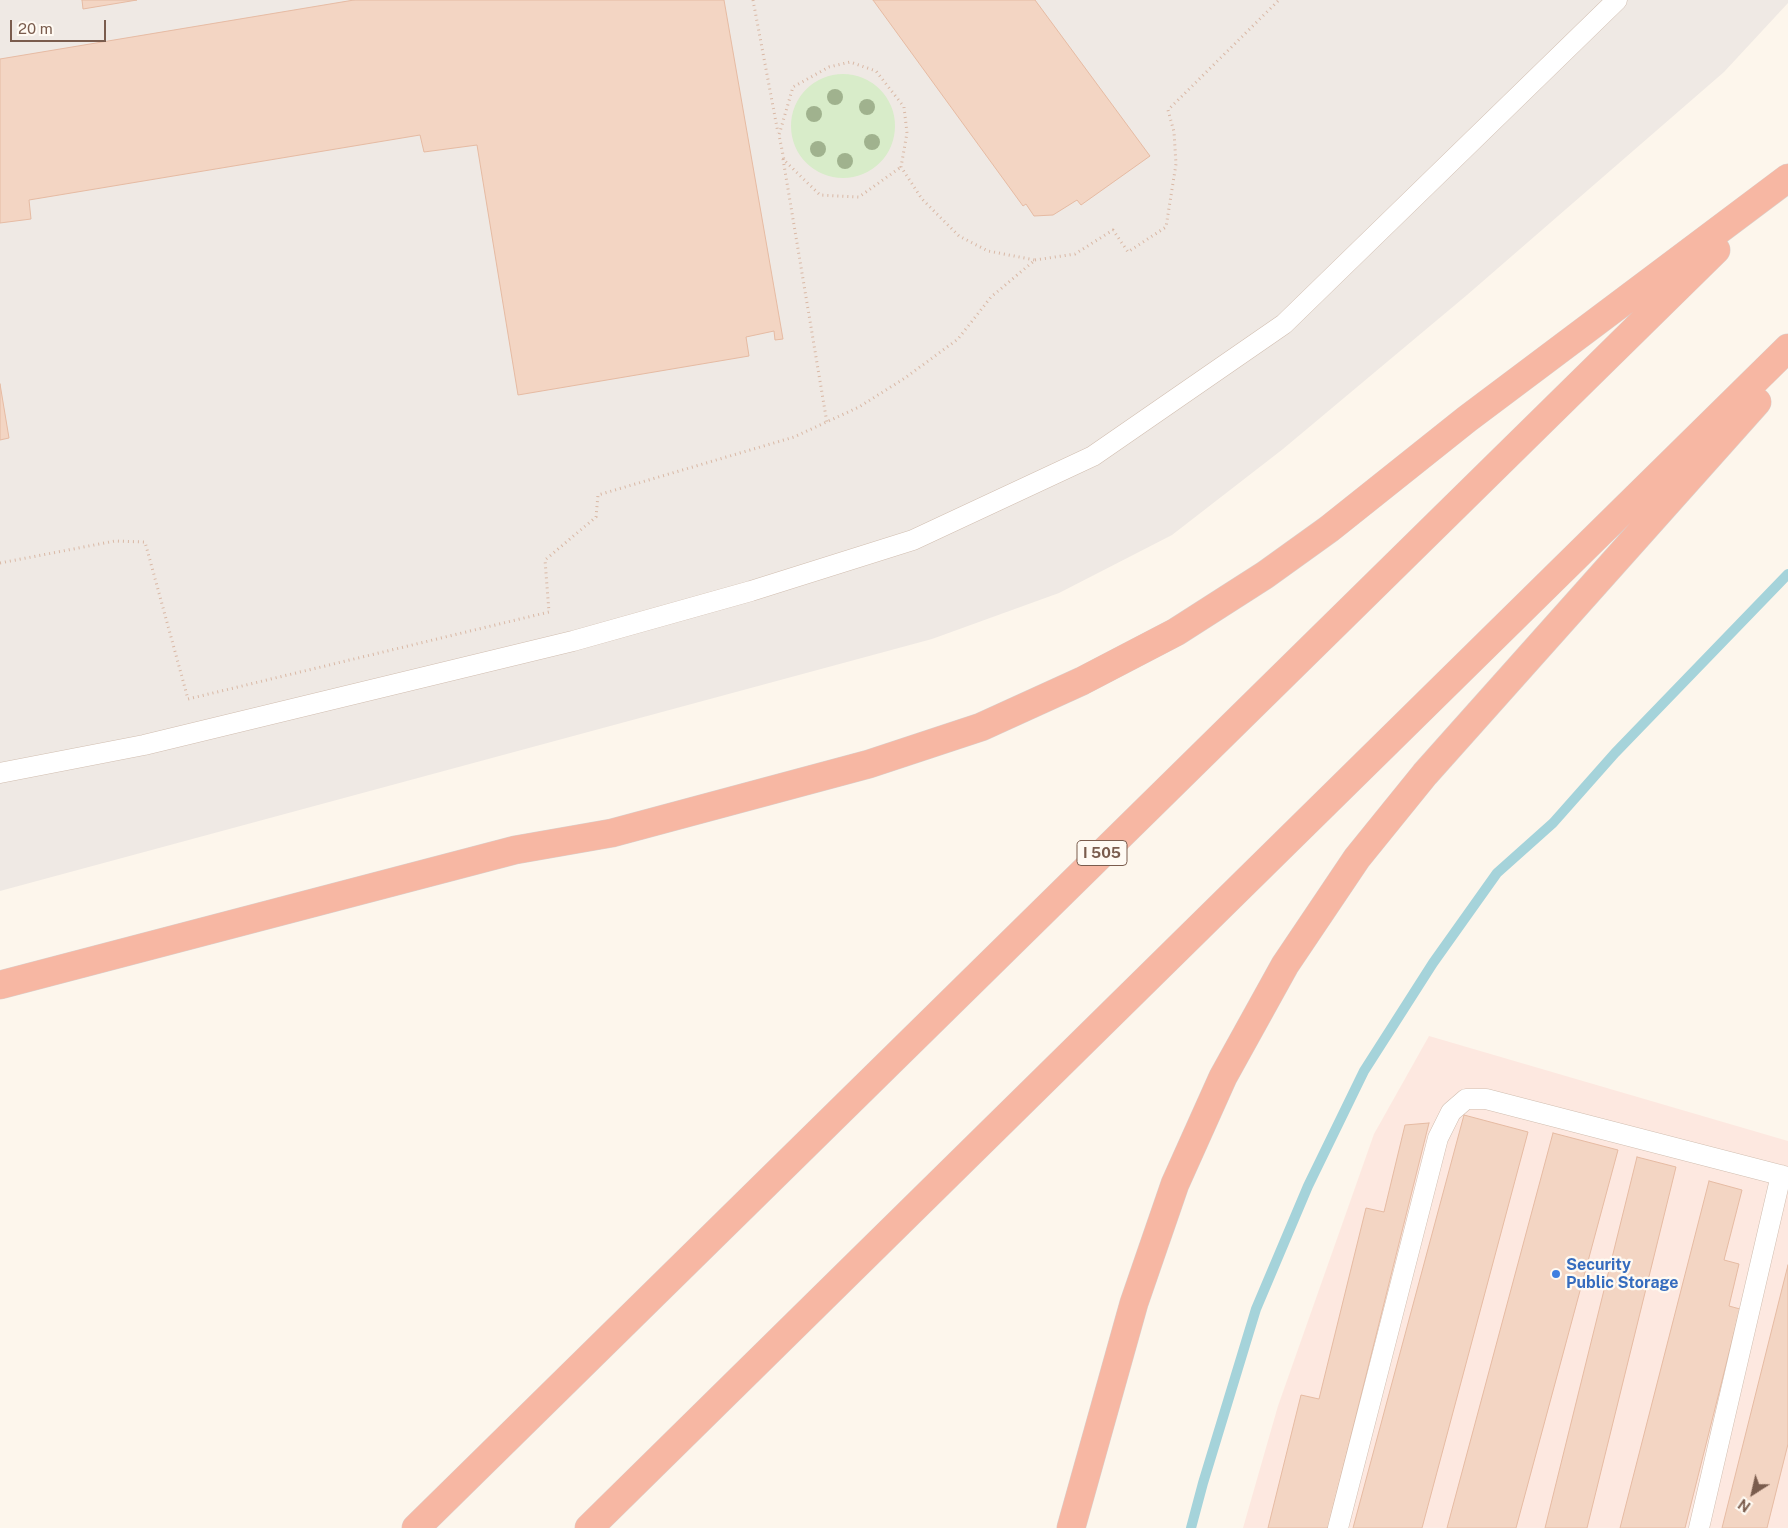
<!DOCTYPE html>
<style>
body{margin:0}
#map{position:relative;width:1788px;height:1528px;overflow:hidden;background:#fdf6ec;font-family:"Public Sans",sans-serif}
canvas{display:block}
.north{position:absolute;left:1728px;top:1468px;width:50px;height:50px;-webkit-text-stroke:4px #fffaf3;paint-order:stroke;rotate:215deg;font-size:14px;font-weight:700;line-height:20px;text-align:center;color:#7a5c4d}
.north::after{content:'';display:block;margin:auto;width:18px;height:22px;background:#7a5c4d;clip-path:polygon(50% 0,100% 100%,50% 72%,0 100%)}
.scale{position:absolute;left:10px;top:20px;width:96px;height:22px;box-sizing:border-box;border:2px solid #7a5c4d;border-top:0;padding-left:6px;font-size:15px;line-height:18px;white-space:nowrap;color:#7a5c4d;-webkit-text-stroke:4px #fffaf3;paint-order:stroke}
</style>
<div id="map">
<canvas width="1788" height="1528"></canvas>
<div class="north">N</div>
<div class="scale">20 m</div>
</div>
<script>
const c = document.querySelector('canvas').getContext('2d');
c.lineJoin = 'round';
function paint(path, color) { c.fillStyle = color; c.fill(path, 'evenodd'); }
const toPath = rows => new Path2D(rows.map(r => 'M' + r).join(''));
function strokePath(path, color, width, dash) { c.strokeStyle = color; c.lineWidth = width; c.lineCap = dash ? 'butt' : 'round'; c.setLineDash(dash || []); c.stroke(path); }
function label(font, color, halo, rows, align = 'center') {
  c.font = font + ' "Public Sans",sans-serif'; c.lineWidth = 4.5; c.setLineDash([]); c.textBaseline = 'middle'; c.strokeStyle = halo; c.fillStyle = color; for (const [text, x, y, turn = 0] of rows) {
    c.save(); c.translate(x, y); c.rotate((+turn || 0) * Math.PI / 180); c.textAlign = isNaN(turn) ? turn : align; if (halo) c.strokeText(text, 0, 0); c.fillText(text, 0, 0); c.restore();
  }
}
const commercial = toPath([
 [1429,1036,1788,1141,1788,1528,1243,1528,1278,1406,1374,1134]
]);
const industrial = toPath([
 [0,0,1788,0,1788,3,1724,72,1467,295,1283,449,1172,535,1059,593,932,639,0,891]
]);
const green = toPath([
 '791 126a52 52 0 1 1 104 0a52 52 0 1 1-104 0Z'
]);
const stream = toPath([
 [1191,1528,1203,1483,1256,1309,1308,1186,1364,1071,1433,963,1497,873,1553,823,1615,753,1788,574]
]);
const building = toPath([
 [82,0,137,0,83,9,82,0],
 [354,0,724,0,783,339,775,340,774,331,746,337,749,356,518,395,477,145,424,152,420,135,29,200,31,219,0,223,0,59,354,0],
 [873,0,1035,0,1150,156,1081,205,1077,200,1053,215,1034,216,1026,204,1023,206,873,0],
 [0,384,9,438,0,440,0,384],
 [1464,1115,1528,1132,1422,1528,1353,1528,1464,1115],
 [1429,1123,1328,1528,1268,1528,1301,1395,1319,1399,1366,1208,1384,1212,1405,1125,1429,1123],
 [1553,1133,1618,1150,1516,1528,1447,1528,1553,1133],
 [1637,1157,1676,1167,1587,1528,1545,1528,1637,1157],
 [1709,1181,1742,1190,1724,1260,1739,1264,1729,1306,1740,1309,1685,1528,1620,1528,1709,1181],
 [1788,1265,1788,1444,1767,1528,1722,1528,1788,1265]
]);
const path = toPath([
 [753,0,778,133],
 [783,159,827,423],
 [1035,260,1075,254,1113,230,1128,252,1166,227,1176,164,1174,132,1168,110,1279,0],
 [0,563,115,541,145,542,188,699,549,612,545,560,596,517,598,495,794,437,859,407,905,378,958,339,991,297,1035,260,988,251,959,236,922,199,901,167,907,133,904,107,876,71,850,62,829,67,793,87,779,135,784,160,820,195,859,197,901,167]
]);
const service = toPath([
 [0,773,144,745,573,641,751,591,913,540,1093,456,1284,324,1617,0],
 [1338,1528,1438,1138,1451,1112,1466,1099,1486,1099,1788,1177],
 [1699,1528,1781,1175]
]);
const motorway = toPath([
 [0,985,515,850,612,833,869,764,981,727,1082,681,1176,632,1265,575,1329,529,1467,419,1788,178],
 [416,1528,1716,250],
 [589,1528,1788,348],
 [1071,1528,1134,1303,1175,1184,1223,1077,1285,965,1357,858,1425,774,1757,402]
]);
const trees = [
 [835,97],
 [867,107],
 [814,114],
 [872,142],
 [818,149],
 [845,161]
];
const markers = [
 [1556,1274,5,"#3f7fe0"]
];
const shields = [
 [1102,853,50]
];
const shieldNames = [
 ["I 505",1102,853]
];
const shopNames = [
 ["Security",1566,1265],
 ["Public Storage",1566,1283]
];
paint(commercial, '#fde8e0');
paint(industrial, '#efe9e4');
paint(green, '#d8ecc9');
strokePath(stream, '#a5d3da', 10);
paint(building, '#f3d5c3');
strokePath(building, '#e6bba3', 1);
strokePath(service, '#d1beb0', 21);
strokePath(motorway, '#dad1cd', 29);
strokePath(path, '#d9b8a5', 3, [1, 4]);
strokePath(service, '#fff', 20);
strokePath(motorway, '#f7b7a3', 28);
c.fillStyle = '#a0b28e';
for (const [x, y] of trees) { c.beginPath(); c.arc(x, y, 8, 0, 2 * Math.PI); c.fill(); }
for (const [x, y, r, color] of markers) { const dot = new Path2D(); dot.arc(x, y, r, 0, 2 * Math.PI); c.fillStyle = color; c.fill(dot); strokePath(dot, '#fffaf3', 2); }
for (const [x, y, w] of shields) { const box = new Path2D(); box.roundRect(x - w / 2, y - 12.5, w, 25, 4); c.fillStyle = '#fffaf3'; c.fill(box); strokePath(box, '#7a5c4d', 1); }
label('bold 15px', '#7a5c4d', null, shieldNames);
label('bold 16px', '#366cbe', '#fffaf3', shopNames, 'left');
</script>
